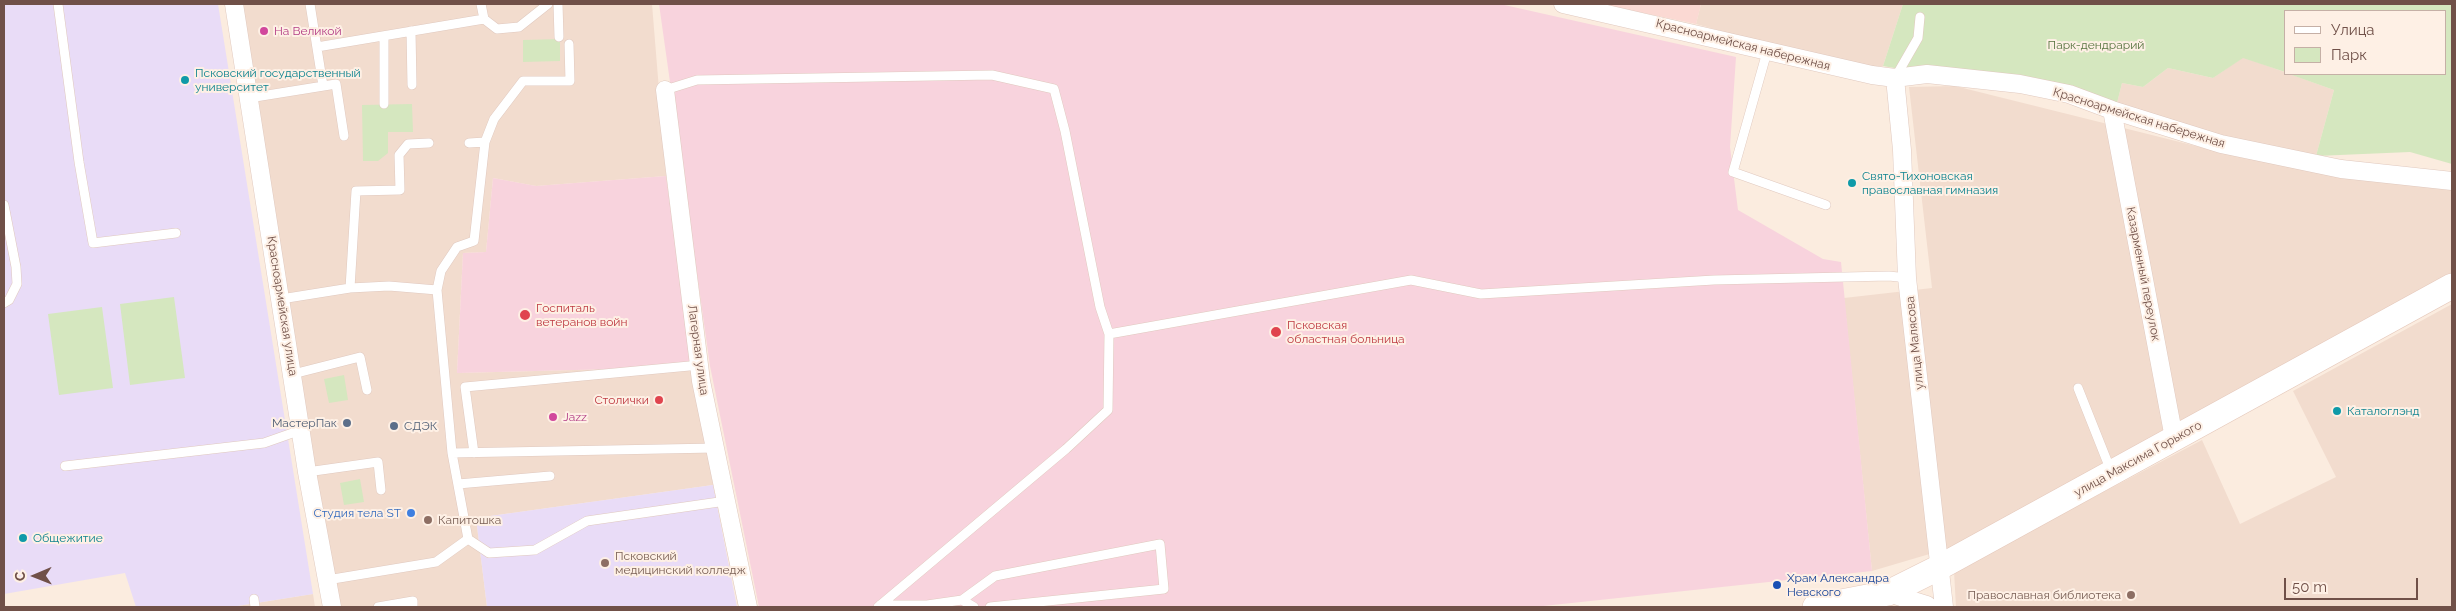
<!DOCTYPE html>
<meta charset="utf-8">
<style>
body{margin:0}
#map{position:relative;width:2456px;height:611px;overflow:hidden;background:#fbecdf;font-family:Raleway,sans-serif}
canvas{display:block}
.frame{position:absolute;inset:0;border:5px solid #705048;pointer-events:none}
.legend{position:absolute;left:2284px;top:10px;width:162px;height:65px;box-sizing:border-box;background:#fef0e5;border:1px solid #c5b0a6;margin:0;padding:6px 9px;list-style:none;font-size:15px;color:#705048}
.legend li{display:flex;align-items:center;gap:10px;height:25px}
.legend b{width:25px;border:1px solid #c5b0a6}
.north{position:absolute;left:10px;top:551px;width:50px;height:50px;-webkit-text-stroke:4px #fef0e5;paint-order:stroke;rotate:269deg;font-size:14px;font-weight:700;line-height:20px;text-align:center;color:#705048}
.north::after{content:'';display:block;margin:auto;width:18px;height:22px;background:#705048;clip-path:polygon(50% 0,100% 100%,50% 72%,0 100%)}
.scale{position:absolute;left:2284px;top:578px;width:134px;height:22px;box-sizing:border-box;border:2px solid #705048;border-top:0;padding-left:6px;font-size:15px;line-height:18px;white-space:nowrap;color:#705048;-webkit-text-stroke:4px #fef0e5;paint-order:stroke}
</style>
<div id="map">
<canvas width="2456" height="611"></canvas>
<div class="frame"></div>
<ul class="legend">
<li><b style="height:6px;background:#fff"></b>Улица</li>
<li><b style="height:14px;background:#d5e7bf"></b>Парк</li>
</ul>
<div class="north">С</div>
<div class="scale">50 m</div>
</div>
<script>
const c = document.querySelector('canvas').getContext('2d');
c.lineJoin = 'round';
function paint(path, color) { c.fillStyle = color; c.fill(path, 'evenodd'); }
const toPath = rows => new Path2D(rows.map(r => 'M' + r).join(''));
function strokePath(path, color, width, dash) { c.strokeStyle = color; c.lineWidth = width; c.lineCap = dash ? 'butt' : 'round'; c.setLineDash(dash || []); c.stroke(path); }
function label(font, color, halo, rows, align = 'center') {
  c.font = font + ' Raleway,sans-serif'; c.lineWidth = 4; c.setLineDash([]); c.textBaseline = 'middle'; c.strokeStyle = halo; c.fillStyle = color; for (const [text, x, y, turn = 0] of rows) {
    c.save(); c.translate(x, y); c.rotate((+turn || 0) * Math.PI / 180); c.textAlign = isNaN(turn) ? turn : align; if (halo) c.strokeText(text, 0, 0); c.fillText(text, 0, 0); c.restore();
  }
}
const residential = toPath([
 [236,4,652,4,666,176,536,186,493,178,486,252,463,253,457,373,693,367,713,485,476,518,487,607,340,607,279,290],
 [1701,4,1903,4,1883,66,1856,68,1696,24],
 [2243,57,2334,90,2316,156,2205,135,2116,107,2122,83,2143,87,2168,68,2213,78],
 [1955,86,2244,158,2383,182,2452,190,2452,274,1960,545,1872,571,1844,298,1932,288,1909,87],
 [2452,304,2452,607,1956,607,1954,571,2202,440,2240,524,2336,477,2293,391],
 [313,594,315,607,231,607]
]);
const commercial = toPath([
 [1601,4,1701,4,1696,24]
]);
const education = toPath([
 [4,4,218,4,313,594,231,607,136,607,125,573,4,594],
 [713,485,737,607,487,607,476,518]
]);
const medical = toPath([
 [659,4,1500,4,1736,57,1730,147,1738,210,1823,259,1841,262,1872,571,1534,607,759,607,710,366],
 [666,176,693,367,457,373,463,253,486,252,493,178,536,186]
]);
const green = toPath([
 [1903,4,2452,4,2452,164,2410,152,2316,156,2334,90,2289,74,2445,74,2445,11,2285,11,2285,72,2243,58,2213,78,2168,68,2143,87,2122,83,2116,107,1883,66],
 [560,39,560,61,523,62,523,40],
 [412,104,413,132,388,132,388,153,378,161,363,161,362,105],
 [174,297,185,378,130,385,120,304],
 [102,307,113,388,59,395,48,314],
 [344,375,348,400,329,403,324,379],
 [360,479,364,502,344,505,340,483]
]);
const service = toPath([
 [58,4,79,162,93,243,176,233],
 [310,4,323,86],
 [558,4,559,37],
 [484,19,497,29,519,27,548,4],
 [411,31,412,85],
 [317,47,484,19,481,4],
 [1767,52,1733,172,1826,205],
 [1895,78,1918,38,1920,17],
 [665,90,697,80,992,75,1054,89,1065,131,1100,307,1109,334,1108,410,1066,449,878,607],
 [249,98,336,84,344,136],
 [384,104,384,36],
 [469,143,485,142],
 [4,205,16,267,17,284,9,300,4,303],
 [350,288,356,191,400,190,399,155,408,144,429,143],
 [437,290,441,271,457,247,474,241,485,142,494,119,523,81,570,81,569,44],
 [281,299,350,288,389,286,437,290,452,453,468,539,436,562,327,580],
 [1109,334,1411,280,1481,294,1714,280,1889,276,1907,278],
 [293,374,360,357,367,390],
 [2078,388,2111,471],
 [452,453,715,448],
 [474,453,465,387,700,365],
 [65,466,264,443,301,430],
 [307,472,378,462,381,490],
 [458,484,550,476],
 [468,539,489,553,535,550,587,521,726,501],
 [254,599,255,607],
 [962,600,974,607],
 [880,605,927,605,962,600,995,576,1160,544,1164,589,990,607],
 [378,607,413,601,413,607]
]);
const minor = toPath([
 [234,4,307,472,332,607],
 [1563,4,1872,75,1895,78,1927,74,2020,84,2069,94,2112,110,2221,144,2341,169,2452,181],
 [1895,78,1902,150,1907,278,1944,607],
 [665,90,701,381,748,607],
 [2112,110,2174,438],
 [1888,593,1927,605,1929,607]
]);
const secondary = toPath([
 [1815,607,1888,593,1940,567,2452,286]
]);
const markers = [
 [264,31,5,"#d1479c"],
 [185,80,5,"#0f9aa8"],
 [1852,183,5,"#0f9aa8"],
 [525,315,6,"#e0444e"],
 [1276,332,6,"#e0444e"],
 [659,400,5,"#e0444e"],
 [2337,411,5,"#0f9aa8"],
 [553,417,5,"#d1479c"],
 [347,423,5,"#5c6f8a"],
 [394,426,5,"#5c6f8a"],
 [411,513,5,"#3f7fe0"],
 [428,520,5,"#8d6e63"],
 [23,538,5,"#0f9aa8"],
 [605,563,5,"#8d6e63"],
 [1777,585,5,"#1a4fb4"],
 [2131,595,5,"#8d6e63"]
];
const hotelNames = [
 ["На Великой",274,31],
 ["Jazz",563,417]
];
const streetNames = [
 ["Красноармейская набережная",1743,45,14],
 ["Красноармейская набережная",2139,118,17],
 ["Казарменный переулок",2143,274,79],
 ["Красноармейская улица",282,306,81],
 ["улица Малясова",1915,343,-96],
 ["Лагерная улица",698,350,82],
 ["улица Максима Горького",2138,459,-29]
];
const parkNames = [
 ["Парк-дендрарий",2096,45]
];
const cultureNames = [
 ["Псковский государственный",195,73],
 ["университет",195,87],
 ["Свято-Тихоновская",1862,176],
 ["православная гимназия",1862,190],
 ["Каталоглэнд",2347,411],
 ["Общежитие",33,538]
];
const healthNames = [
 ["Госпиталь",536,308],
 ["ветеранов войн",536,322],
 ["Псковская",1287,325],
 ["областная больница",1287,339],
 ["Столички",649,400,"right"]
];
const serviceNames = [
 ["МастерПак",337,423],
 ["СДЭК",404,426,"left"]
];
const shopNames = [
 ["Студия тела ST",401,513]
];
const educationNames = [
 ["Капитошка",438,520],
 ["Псковский",615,556],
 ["медицинский колледж",615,570],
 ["Православная библиотека",2121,595,"right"]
];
const transitNames = [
 ["Храм Александра",1787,578],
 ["Невского",1787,592]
];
paint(residential, '#f2dcce');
paint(commercial, '#fbd9d3');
paint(education, '#e9dcf7');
paint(medical, '#f8d3dd');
paint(green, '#d5e7bf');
strokePath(service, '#e0c9bf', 10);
strokePath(minor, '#e0c9bf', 19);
strokePath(secondary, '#e5c9bc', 26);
strokePath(service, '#fff', 9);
strokePath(minor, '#fff', 18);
strokePath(secondary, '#fff', 25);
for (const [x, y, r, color] of markers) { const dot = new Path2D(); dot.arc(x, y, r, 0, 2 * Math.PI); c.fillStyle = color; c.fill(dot); strokePath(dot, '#fef0e5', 2); }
label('12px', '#b23c85', '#fef0e5', hotelNames, 'left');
label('12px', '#705048', '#fef0e5', streetNames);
label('12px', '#587541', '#fef0e5', parkNames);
label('12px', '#0d838f', '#fef0e5', cultureNames, 'left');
label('12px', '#be3a42', '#fef0e5', healthNames, 'left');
label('12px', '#4e5e75', '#fef0e5', serviceNames, 'right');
label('12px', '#366cbe', '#fef0e5', shopNames, 'right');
label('12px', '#785e54', '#fef0e5', educationNames, 'left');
label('12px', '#164399', '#fef0e5', transitNames, 'left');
</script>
